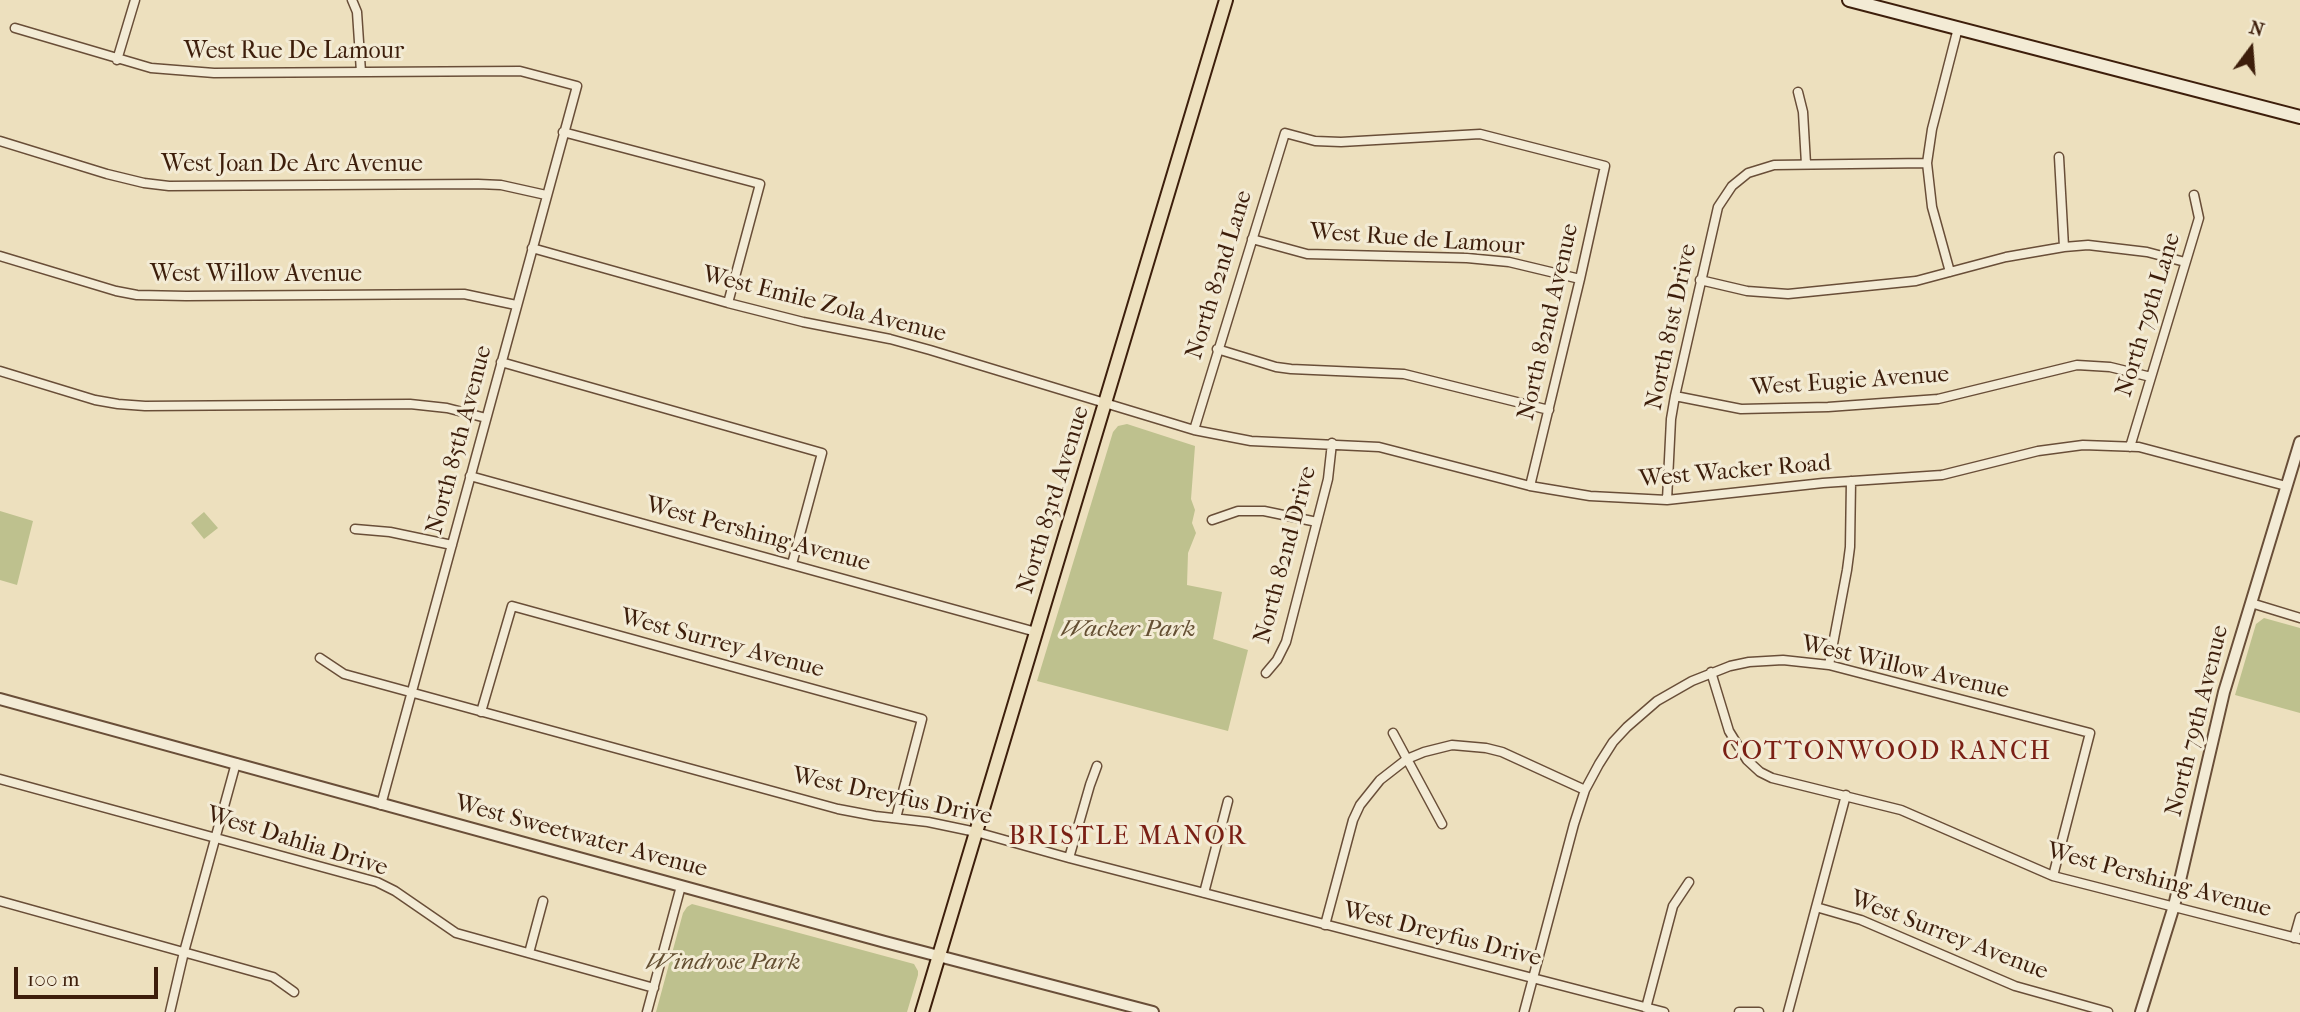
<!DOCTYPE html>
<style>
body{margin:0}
#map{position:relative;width:2300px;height:1012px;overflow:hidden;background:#ede0be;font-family:"IM FELL French Canon",serif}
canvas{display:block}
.north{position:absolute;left:2216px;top:14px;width:70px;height:70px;-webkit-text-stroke:5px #f3ebd5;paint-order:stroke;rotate:16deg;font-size:19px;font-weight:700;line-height:28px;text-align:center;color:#3d1e0b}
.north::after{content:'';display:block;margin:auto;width:24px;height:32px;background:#3d1e0b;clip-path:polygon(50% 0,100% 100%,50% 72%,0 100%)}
.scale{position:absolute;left:14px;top:967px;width:144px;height:32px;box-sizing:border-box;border:4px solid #3d1e0b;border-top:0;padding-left:9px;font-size:21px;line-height:24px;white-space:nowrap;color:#3d1e0b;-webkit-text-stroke:5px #f3ebd5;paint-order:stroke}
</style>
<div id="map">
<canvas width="2300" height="1012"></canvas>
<div class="north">N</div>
<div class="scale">100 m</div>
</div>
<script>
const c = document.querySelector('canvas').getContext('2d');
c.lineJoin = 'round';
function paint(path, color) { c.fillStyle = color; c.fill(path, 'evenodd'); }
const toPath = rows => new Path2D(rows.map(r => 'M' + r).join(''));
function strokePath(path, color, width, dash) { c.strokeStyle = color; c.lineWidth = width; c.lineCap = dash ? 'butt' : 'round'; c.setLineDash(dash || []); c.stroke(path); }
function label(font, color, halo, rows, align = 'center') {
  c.font = font + ' "IM FELL French Canon",serif'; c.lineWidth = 6; c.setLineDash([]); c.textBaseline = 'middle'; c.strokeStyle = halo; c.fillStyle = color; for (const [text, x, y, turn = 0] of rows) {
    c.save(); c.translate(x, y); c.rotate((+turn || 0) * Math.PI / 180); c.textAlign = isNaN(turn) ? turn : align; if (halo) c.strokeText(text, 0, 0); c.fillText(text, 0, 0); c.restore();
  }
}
const green = toPath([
 [1127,424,1195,446,1191,499,1195,510,1192,523,1196,533,1188,553,1187,585,1222,592,1213,639,1248,650,1228,731,1037,681,1113,432,1118,426],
 [0,511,33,521,17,585,0,580],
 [204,512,218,528,204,539,191,523],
 [2264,618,2300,628,2300,713,2235,695,2256,624],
 [692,904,914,964,918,971,918,975,907,1012,656,1012,683,913,687,907]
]);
const minor = toPath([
 [352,0,357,12,361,72],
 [15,28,151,68,214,73,520,71,577,86,381,805],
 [117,60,135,0],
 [1798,92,1803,112,1806,164],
 [563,132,760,184,728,303],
 [0,141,107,174,144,183,169,186,478,184,501,185,546,195],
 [2059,157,2064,247],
 [1252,239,1307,254,1467,258,1509,262,1580,279],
 [532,248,728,303,803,322,890,339,930,350,1194,430,1251,441,1379,447,1530,486,1590,496,1667,500,1823,483,1942,475,2038,451,2083,445,2139,447,2286,486],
 [0,256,116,291,137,295,186,296,464,294,516,305],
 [1950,272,1932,207,1927,163,1932,129,1958,28],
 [1700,280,1747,291,1788,294,1916,281,2006,257,2064,247,2088,245,2147,252,2185,262],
 [1217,349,1276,367,1291,369,1404,374,1549,410],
 [501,362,822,453,792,564],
 [0,371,95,400,118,404,145,406,410,404,447,408,486,418],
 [1675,396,1741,409,1828,407,1938,399,2077,365,2110,367,2151,377],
 [1194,430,1285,133,1315,141,1341,142,1480,134,1605,166,1580,279,1530,486],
 [2130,447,2199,218,2194,195],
 [470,476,1036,632],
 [1667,500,1671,419,1675,396,1718,207,1732,186,1748,173,1774,165,1927,163],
 [1212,520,1238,511,1264,511,1317,522],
 [355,529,390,532,452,545],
 [2251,603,2300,618],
 [320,658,344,674,838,809,875,816,928,822,976,832,1069,858,1664,1012],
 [1829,665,1847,570,1850,547,1851,481],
 [1711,672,1729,731,1737,744,1747,760,1760,772,1772,778,1901,810,2053,876,2300,939],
 [1266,673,1277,660,1286,642,1328,479,1332,443],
 [481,712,512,606,922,719,896,818],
 [1393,733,1442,824],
 [0,779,377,882,395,891,456,933,654,988],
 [1069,858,1090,785,1097,766],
 [1204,893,1228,801],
 [0,901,273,977,294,992],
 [1816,907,1861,920,2015,986,2108,1012],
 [1325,925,1353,820,1360,805,1380,780,1407,759,1424,752,1452,745,1486,748,1502,752,1585,790],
 [2294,938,2300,917],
 [529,953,543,901],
 [1646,1008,1673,906,1689,882],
 [170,1012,184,952,236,763],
 [647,1012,681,886],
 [1524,1012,1574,824,1585,790,1599,764,1613,742,1627,727,1657,701,1692,681,1730,666,1749,662,1783,660,1829,665,2090,733,2053,876],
 [1739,1012,1759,1012],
 [1788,1012,1846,795]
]);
const tertiary = toPath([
 [0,699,885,942,1153,1012],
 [2141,1012,2174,906,2224,692,2300,442]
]);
const secondary = toPath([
 [1849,0,2300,117]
]);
const primary = toPath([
 [922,1012,1226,0]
]);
const streetNames = [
 ["West Rue De Lamour",294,52],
 ["West Joan De Arc Avenue",292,165],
 ["West Rue de Lamour",1417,240,4],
 ["West Willow Avenue",256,275],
 ["North 82nd Lane",1220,275,-73],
 ["West Emile Zola Avenue",824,305,14],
 ["North 79th Lane",2149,315,-73],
 ["North 82nd Avenue",1549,322,-77],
 ["North 81st Drive",1672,327,-78],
 ["West Eugie Avenue",1850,382,-4],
 ["North 85th Avenue",460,440,-75],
 ["West Wacker Road",1735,472,-5],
 ["North 83rd Avenue",1054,500,-73],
 ["West Pershing Avenue",758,535,15],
 ["North 82nd Drive",1286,555,-75],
 ["West Surrey Avenue",722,644,15],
 ["West Willow Avenue",1905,668,13],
 ["North 79th Avenue",2198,721,-76],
 ["West Dreyfus Drive",892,797,12],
 ["West Sweetwater Avenue",581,837,15],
 ["West Dahlia Drive",297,842,17],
 ["West Pershing Avenue",2159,881,15],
 ["West Dreyfus Drive",1442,935,14],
 ["West Surrey Avenue",1949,936,21]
];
const parkNames = [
 ["Wacker Park",1128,630],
 ["Windrose Park",723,963]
];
const neighbourhoodNames = [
 ["COTTONWOOD RANCH",1887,753],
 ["BRISTLE MANOR",1128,838]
];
paint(green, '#bec18e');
strokePath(minor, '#694e38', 11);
strokePath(tertiary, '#694e38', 14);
strokePath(secondary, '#3d1e0b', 16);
strokePath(primary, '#3d1e0b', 16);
strokePath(minor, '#f3ebd5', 8);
strokePath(tertiary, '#f3ebd5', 10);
strokePath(secondary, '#f3ebd5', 12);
strokePath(primary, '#ede0be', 12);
label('24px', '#3d1e0b', '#f3ebd5', streetNames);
label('italic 24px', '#644f32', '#f3ebd5', parkNames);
c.letterSpacing = '2px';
label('26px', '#7a1f14', '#f3ebd5', neighbourhoodNames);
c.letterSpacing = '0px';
</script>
